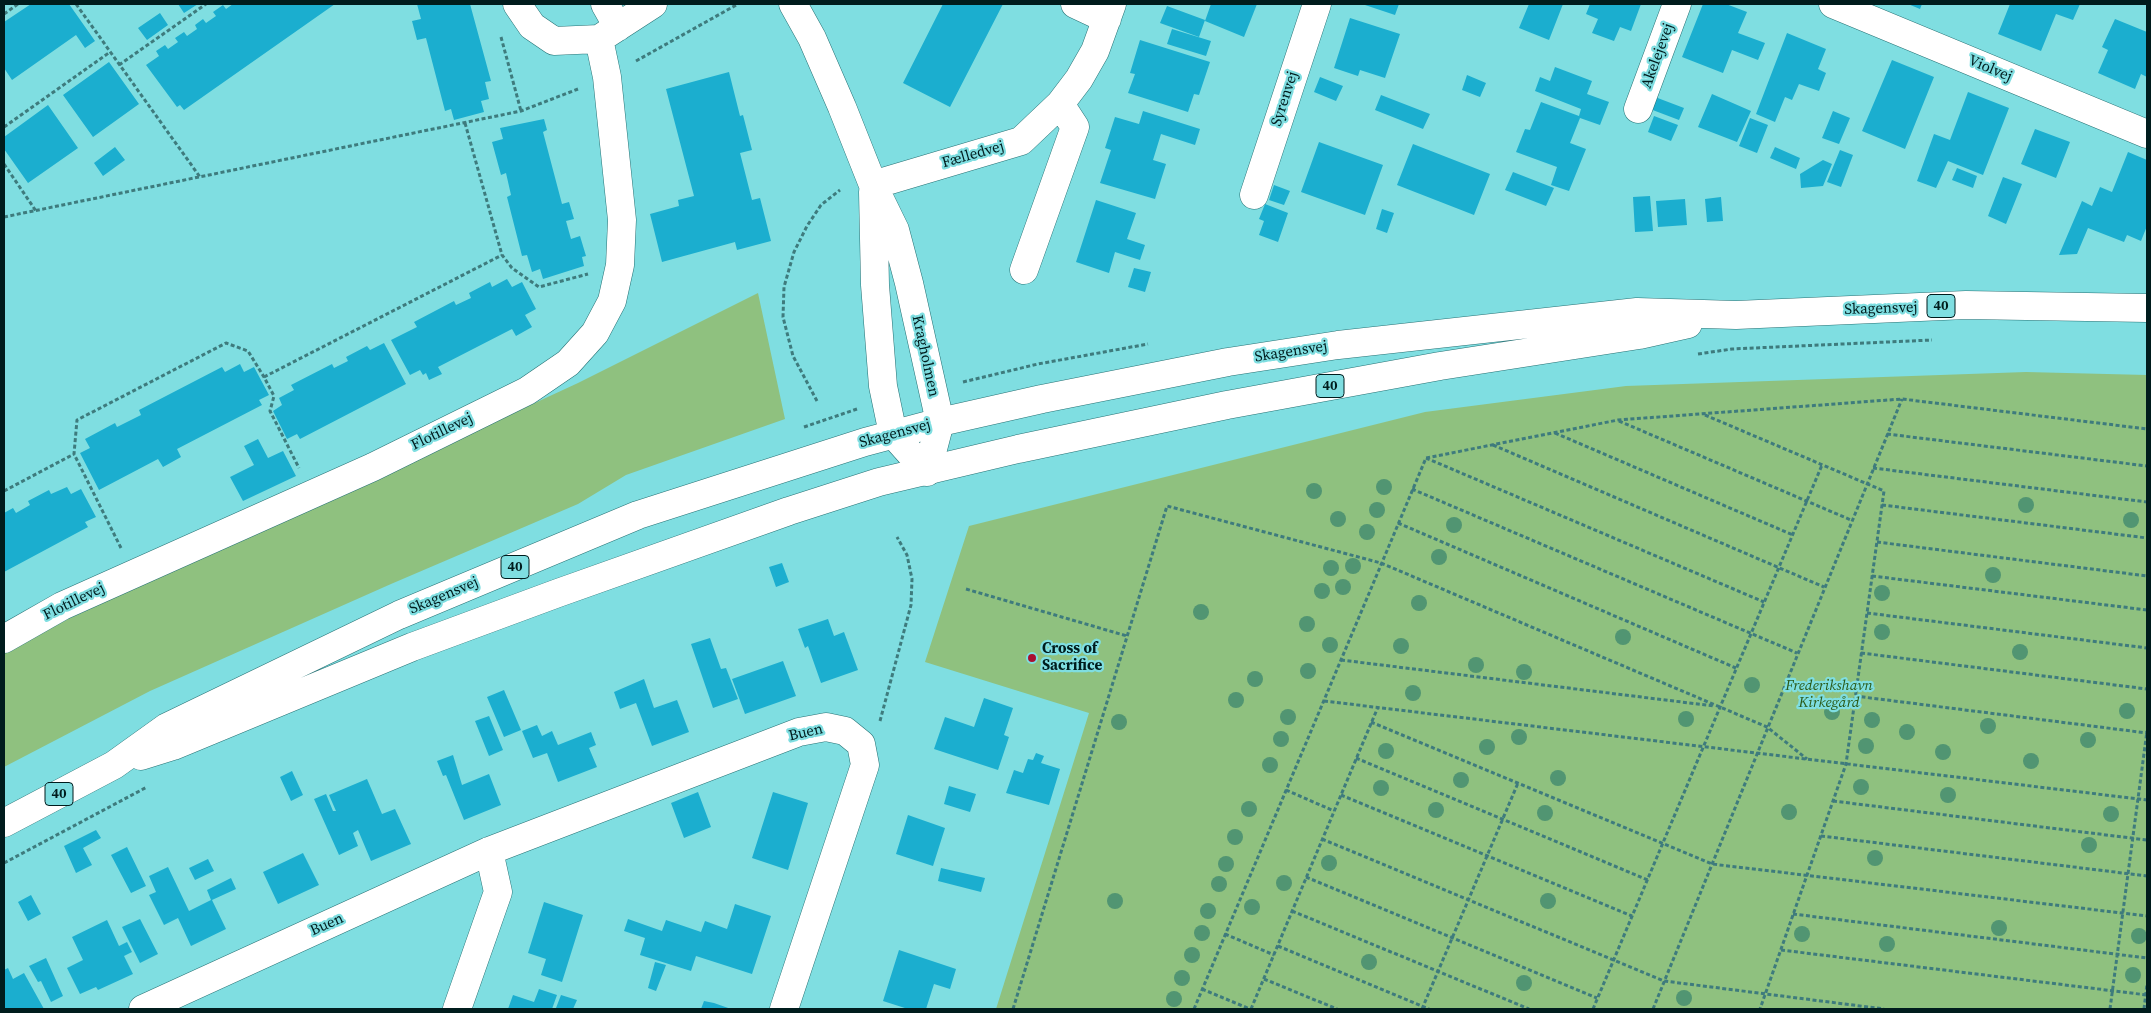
<!DOCTYPE html>
<meta charset="utf-8">
<style>
body{margin:0}
#map{position:relative;width:2151px;height:1013px;overflow:hidden;background:#7fdee1;font-family:"Source Serif 4",serif}
canvas{display:block}
.frame{position:absolute;inset:0;border:5px solid #001c1d;pointer-events:none}
</style>
<div id="map">
<canvas width="2151" height="1013"></canvas>
<div class="frame"></div>
</div>
<script>
const c = document.querySelector('canvas').getContext('2d');
c.lineJoin = 'round';
function paint(path, color) { c.fillStyle = color; c.fill(path, 'evenodd'); }
const toPath = rows => new Path2D(rows.map(r => 'M' + r).join(''));
function strokePath(path, color, width, dash) { c.strokeStyle = color; c.lineWidth = width; c.lineCap = dash ? 'butt' : 'round'; c.setLineDash(dash || []); c.stroke(path); }
function label(font, color, halo, rows, align = 'center') {
  c.font = font + ' "Source Serif 4",serif'; c.lineWidth = 4.5; c.setLineDash([]); c.textBaseline = 'middle'; c.strokeStyle = halo; c.fillStyle = color; for (const [text, x, y, turn = 0] of rows) {
    c.save(); c.translate(x, y); c.rotate((+turn || 0) * Math.PI / 180); c.textAlign = isNaN(turn) ? turn : align; if (halo) c.strokeText(text, 0, 0); c.fillText(text, 0, 0); c.restore();
  }
}
const green = toPath([
 [758,293,785,419,626,475,578,504,391,584,150,691,4,767,4,654,68,619,578,383],
 [2026,372,2147,375,2147,1009,996,1009,1089,713,925,662,969,526,1425,412,1626,386]
]);
const building = toPath([
 [31,4,69,4,95,41,85,48,76,35,12,80,4,68,4,22],
 [178,4,198,4,184,13],
 [233,4,335,4,184,110,180,105,177,107,146,65,159,56,156,51,165,45,168,49,178,42,175,38,184,32,187,36,197,29,195,25,203,19,206,23,216,16,213,12,223,5,226,9],
 [417,4,470,4,491,81,485,82,489,99,481,101,484,112,454,120,451,109,445,111,426,38,417,40,412,21,421,19],
 [943,4,1003,4,950,107,903,83],
 [1211,4,1257,4,1244,37,1205,21],
 [1362,4,1399,4,1395,15],
 [1529,4,1563,4,1549,40,1519,28],
 [1590,4,1641,4,1631,31,1620,27,1614,41,1592,33,1598,19,1586,14],
 [1703,4,1726,4,1747,12,1738,33,1765,43,1758,60,1732,50,1723,73,1682,57],
 [1908,4,1922,4,1920,9],
 [2010,4,2080,4,2073,20,2056,14,2041,51,1998,34],
 [1167,6,1205,20,1199,37,1160,23],
 [160,13,168,25,147,40,138,28],
 [1350,18,1400,34,1385,78,1360,70,1358,76,1334,68],
 [2115,19,2147,32,2147,77,2141,74,2135,89,2098,73,2108,50,2102,47],
 [1172,29,1211,41,1206,56,1167,44],
 [1787,33,1826,49,1818,69,1826,73,1819,91,1799,84,1792,100,1785,97,1775,122,1756,114],
 [1140,40,1210,62,1199,95,1194,94,1188,112,1128,93,1135,74,1130,73],
 [1892,60,1934,77,1905,149,1862,131],
 [109,62,139,104,93,137,63,95],
 [1555,67,1592,81,1587,94,1609,102,1600,125,1580,118,1570,143,1586,149,1569,191,1551,185,1557,167,1516,152,1525,129,1530,130,1541,102,1579,116,1581,109,1535,91,1540,77,1550,81],
 [729,72,740,116,743,115,752,150,740,153,752,200,760,198,771,241,737,250,735,242,662,262,650,214,679,206,678,200,694,196,666,89],
 [1467,75,1486,83,1480,97,1462,90],
 [1320,77,1343,86,1336,101,1314,92],
 [1968,92,2009,108,1983,175,1948,161,1936,188,1917,181,1934,134,1950,140],
 [1712,94,1751,111,1737,142,1698,127],
 [1381,95,1430,114,1423,129,1375,110],
 [1655,97,1684,108,1679,120,1650,109],
 [48,105,78,148,28,183,4,149,4,137],
 [1143,111,1200,129,1195,145,1161,134,1153,160,1166,164,1155,199,1100,183,1111,150,1105,148,1115,117,1139,124],
 [1833,111,1850,118,1839,144,1822,138],
 [1654,116,1678,125,1671,141,1648,132],
 [1750,118,1768,125,1757,153,1739,146],
 [544,119,547,130,543,132,562,204,569,202,574,219,566,221,571,239,580,236,586,256,582,257,584,266,543,279,540,269,532,272,527,255,522,256,507,197,511,195,506,173,501,175,492,142,503,139,500,128],
 [2035,129,2070,142,2056,178,2021,164],
 [1319,142,1383,165,1365,215,1301,192],
 [1413,144,1490,174,1474,215,1397,185],
 [115,147,125,160,103,176,94,163],
 [1775,147,1800,158,1796,169,1770,158],
 [1840,150,1853,155,1841,187,1827,182],
 [2128,152,2147,160,2147,226,2141,241,2127,235,2124,242,2088,228,2077,254,2059,255,2082,201,2092,206,2100,187,2112,192],
 [1823,160,1832,164,1823,186,1801,188,1800,174],
 [1957,168,1977,176,1973,188,1952,180],
 [1513,172,1554,188,1546,206,1505,190],
 [2003,177,2022,184,2006,224,1988,216],
 [1274,185,1290,191,1284,205,1269,200],
 [1650,196,1653,231,1635,232,1633,197],
 [1721,197,1723,221,1707,222,1705,199],
 [1685,199,1687,225,1658,227,1656,201],
 [1096,200,1136,213,1127,239,1145,245,1140,260,1115,252,1109,273,1076,262],
 [1265,204,1288,213,1278,242,1259,235,1264,221,1259,219],
 [1382,209,1394,213,1387,233,1376,229],
 [1134,268,1151,272,1145,292,1128,287],
 [507,279,512,287,522,282,536,309,525,315,532,327,516,336,512,329,438,367,442,374,429,380,426,373,423,375,420,370,410,375,391,340,417,327,414,322,454,301,456,305,471,298,469,293,490,282,492,287],
 [384,343,406,384,300,439,297,434,287,439,273,411,282,405,279,398,294,390,291,385,332,364,334,368,348,361,346,357,367,346,370,350],
 [240,364,244,372,254,367,269,395,259,400,262,405,177,449,181,457,163,467,158,459,99,490,80,453,90,448,85,439,115,423,117,427,141,415,139,410,222,367,225,372],
 [258,439,268,458,283,451,296,476,243,501,230,477,254,465,244,446],
 [67,487,71,494,81,489,96,517,85,522,88,527,4,572,4,513,13,508,16,513,30,505,28,501,49,490,51,494],
 [782,563,789,582,776,587,769,567],
 [828,619,834,636,844,632,858,670,821,683,808,646,805,648,798,629],
 [710,638,721,669,726,668,738,699,713,708,691,644],
 [783,661,796,696,745,714,732,679],
 [644,679,654,708,677,700,689,732,652,746,636,703,620,709,614,692],
 [504,690,521,730,504,737,487,697],
 [984,698,1013,708,1004,735,1009,737,998,770,934,749,945,717,974,727],
 [489,716,503,750,489,756,475,721],
 [537,725,542,736,552,731,558,745,591,732,596,745,589,748,597,767,558,782,547,753,533,758,522,731],
 [1036,753,1044,756,1041,763,1060,769,1049,805,1006,793,1014,770,1023,773,1028,759,1033,760],
 [453,755,462,785,489,774,501,805,464,820,446,775,443,776,437,761],
 [292,771,303,795,291,801,280,777],
 [367,779,382,814,395,809,411,844,371,861,358,830,353,833,358,846,339,855,314,799,326,794,333,811,336,811,329,795],
 [949,786,976,794,970,812,944,804],
 [698,792,711,827,684,838,671,803],
 [773,792,808,803,788,870,752,858],
 [908,815,945,828,933,866,896,854],
 [96,830,101,838,83,848,92,865,76,873,64,846],
 [127,847,146,886,131,893,111,855],
 [303,853,319,885,278,904,263,872],
 [208,859,214,871,195,880,189,868],
 [168,867,189,911,211,900,207,890,231,878,236,889,212,900,226,929,191,946,178,918,164,925,149,895,156,892,149,876],
 [941,868,985,878,981,892,938,881],
 [31,895,41,914,28,921,18,902],
 [544,902,583,915,562,982,541,975,546,959,528,953],
 [735,904,771,916,752,974,696,956,691,971,640,955,645,938,624,931,628,919,662,931,666,920,701,932,705,921,727,929],
 [140,919,158,954,140,963,122,927],
 [107,920,119,946,127,942,132,952,124,956,133,974,98,990,96,987,80,994,67,968,83,960,72,937],
 [899,950,956,969,950,989,934,984,926,1009,908,1009,883,1001],
 [46,958,63,996,51,1002,41,981,38,982,29,966],
 [655,962,666,965,656,991,648,988],
 [8,968,13,979,24,973,44,1009,4,1009,4,970],
 [539,989,557,995,552,1009,508,1009,513,995,534,1002],
 [561,995,577,1000,573,1009,556,1008],
 [704,1001,714,1003,731,1009,701,1009]
]);
const path = toPath([
 [76,4,200,177],
 [4,14,18,4],
 [501,37,521,111],
 [636,61,738,4],
 [119,65,206,4],
 [465,123,502,255,512,268,539,287,588,274],
 [4,127,110,52],
 [4,164,36,211],
 [4,217,521,111,578,89],
 [1698,354,1732,349,1932,340],
 [264,377,502,255],
 [963,382,1038,364,1148,344],
 [817,401,793,356,783,317,784,287,794,252,807,226,821,205,840,190],
 [1705,415,1884,491,1846,764,1760,1009],
 [1619,421,1851,520],
 [804,427,857,409],
 [1555,433,1793,535],
 [1887,434,2147,466],
 [1493,445,1824,587],
 [1426,458,1764,602],
 [1873,468,2147,502],
 [1412,489,1797,653],
 [4,491,74,454],
 [1882,505,2147,538],
 [1398,523,1736,668],
 [1877,542,2147,576],
 [121,548,74,454,77,420,226,343,248,351,264,377,274,396,270,411,299,468],
 [1872,576,2147,610],
 [966,589,1127,636],
 [1867,613,2147,648],
 [1861,653,2147,689],
 [1341,660,1714,706],
 [1855,696,2147,733],
 [1324,701,2147,800],
 [880,721,911,605,912,579,907,555,897,537],
 [1371,722,1712,864,2147,916],
 [1356,758,1648,880],
 [1286,790,1334,811],
 [1341,795,1632,916],
 [1833,801,2147,840],
 [1821,836,2147,876],
 [1322,839,1664,981,1884,1009],
 [4,863,147,787],
 [1306,877,1597,998],
 [1292,911,1529,1009],
 [1793,914,2147,958],
 [1225,934,1274,955],
 [1278,946,1429,1009],
 [1781,950,2147,995],
 [1264,979,1337,1009],
 [1202,989,1250,1009],
 [1013,1009,1167,506,1381,563,1767,727,1807,759],
 [1194,1009,1426,458,1618,420,1902,399,2147,429],
 [1251,1009,1378,707],
 [1422,1009,1518,783],
 [1593,1009,1822,465],
 [1653,1009,1902,399],
 [2110,1009,2147,731],
 [2144,1009,2147,984]
]);
const minor = toPath([
 [517,4,532,26,554,41,599,39,653,4],
 [605,4,618,27],
 [793,4,812,38,842,107,873,185,895,230,909,283,940,422,927,472],
 [1075,4,1107,19],
 [1833,4,2147,134],
 [1638,109,1677,4],
 [873,185,1021,141,1060,104,1079,79,1095,51,1112,4],
 [873,192,875,285,883,386,893,434,927,472],
 [1254,195,1317,4],
 [1024,270,1075,127,1060,104],
 [4,639,62,606,373,467,527,391,568,363,595,333,612,301,620,265,622,220,607,77,599,39],
 [143,1009,489,851,799,732,826,727,845,731,861,744,865,765,784,1009],
 [457,1009,498,892,489,851]
]);
const major = toPath([
 [141,756,173,746,412,647,558,593,789,511,879,482,1018,449,1227,405,1440,366,1639,335,1688,324],
 [4,823,114,765,167,727,399,615,638,515,865,442,940,422,1042,399,1228,362,1338,345,1637,312,1736,315,1966,305,2147,308]
]);
const trees = [
 [1384,487],
 [1314,491],
 [2026,505],
 [1377,510],
 [1338,519],
 [2131,520],
 [1454,525],
 [1367,532],
 [1439,557],
 [1353,566],
 [1331,568],
 [1993,575],
 [1343,587],
 [1322,591],
 [1882,593],
 [1419,603],
 [1201,612],
 [1307,624],
 [1882,632],
 [1623,637],
 [1330,645],
 [1401,646],
 [2020,652],
 [1476,665],
 [1308,671],
 [1524,672],
 [1255,679],
 [1752,685],
 [1413,693],
 [1236,700],
 [2127,711],
 [1832,712],
 [1288,717],
 [1686,719],
 [1872,720],
 [1119,722],
 [1988,726],
 [1907,732],
 [1519,737],
 [1281,739],
 [2088,740],
 [1866,746],
 [1487,747],
 [1386,751],
 [1943,752],
 [2031,761],
 [1270,765],
 [1558,778],
 [1461,780],
 [1861,787],
 [1381,788],
 [1948,795],
 [1249,809],
 [1436,810],
 [1789,812],
 [1545,813],
 [2111,814],
 [1235,837],
 [2089,845],
 [1875,858],
 [1329,863],
 [1226,864],
 [1284,883],
 [1219,884],
 [1115,901],
 [1548,901],
 [1252,907],
 [1208,911],
 [1999,928],
 [1202,933],
 [1802,934],
 [2139,936],
 [1887,944],
 [1192,955],
 [1369,962],
 [2133,975],
 [1182,978],
 [1524,983],
 [1684,998],
 [1174,999]
];
const markers = [
 [1032,658,5,"#a80f31"]
];
const shields = [
 [1941,306,28],
 [1330,386,28],
 [515,567,28],
 [59,794,28]
];
const shieldNames = [
 ["40",1941,306],
 ["40",1330,386],
 ["40",515,567],
 ["40",59,794]
];
const streetNames = [
 ["Akelejevej",1658,56,-70],
 ["Violvej",1990,69,23],
 ["Syrenvej",1285,99,-72],
 ["Fælledvej",973,155,-16],
 ["Skagensvej",1881,309,-2],
 ["Skagensvej",1291,352,-9],
 ["Kragholmen",925,356,78],
 ["Flotillevej",442,432,-26],
 ["Skagensvej",895,434,-15],
 ["Skagensvej",444,596,-23],
 ["Flotillevej",74,602,-26],
 ["Buen",806,733,-13],
 ["Buen",327,925,-24]
];
const poiNames = [
 ["Cross of",1042,649],
 ["Sacrifice",1042,666]
];
const parkNames = [
 ["Frederikshavn",1829,686],
 ["Kirkegård",1829,703]
];
paint(green, '#8fc17f');
paint(building, '#1baecf');
strokePath(minor, '#277275', 29);
strokePath(major, '#277275', 29);
strokePath(path, '#3e7b7d', 3, [4, 2.5]);
strokePath(minor, '#fff', 28);
strokePath(major, '#fff', 28);
c.fillStyle = '#519572';
for (const [x, y] of trees) { c.beginPath(); c.arc(x, y, 8, 0, 2 * Math.PI); c.fill(); }
for (const [x, y, r, color] of markers) { const dot = new Path2D(); dot.arc(x, y, r, 0, 2 * Math.PI); c.fillStyle = color; c.fill(dot); strokePath(dot, '#7fdee1', 2); }
for (const [x, y, w] of shields) { const box = new Path2D(); box.roundRect(x - w / 2, y - 11.5, w, 23, 4); c.fillStyle = '#7fdee1'; c.fill(box); strokePath(box, '#001c1d', 1); }
label('bold 14px', '#001c1d', null, shieldNames);
label('15px', '#001c1d', '#7fdee1', streetNames);
label('bold 15px', '#001c1d', '#7fdee1', poiNames, 'left');
label('italic 15px', '#2b5a18', '#7fdee1', parkNames);
</script>
